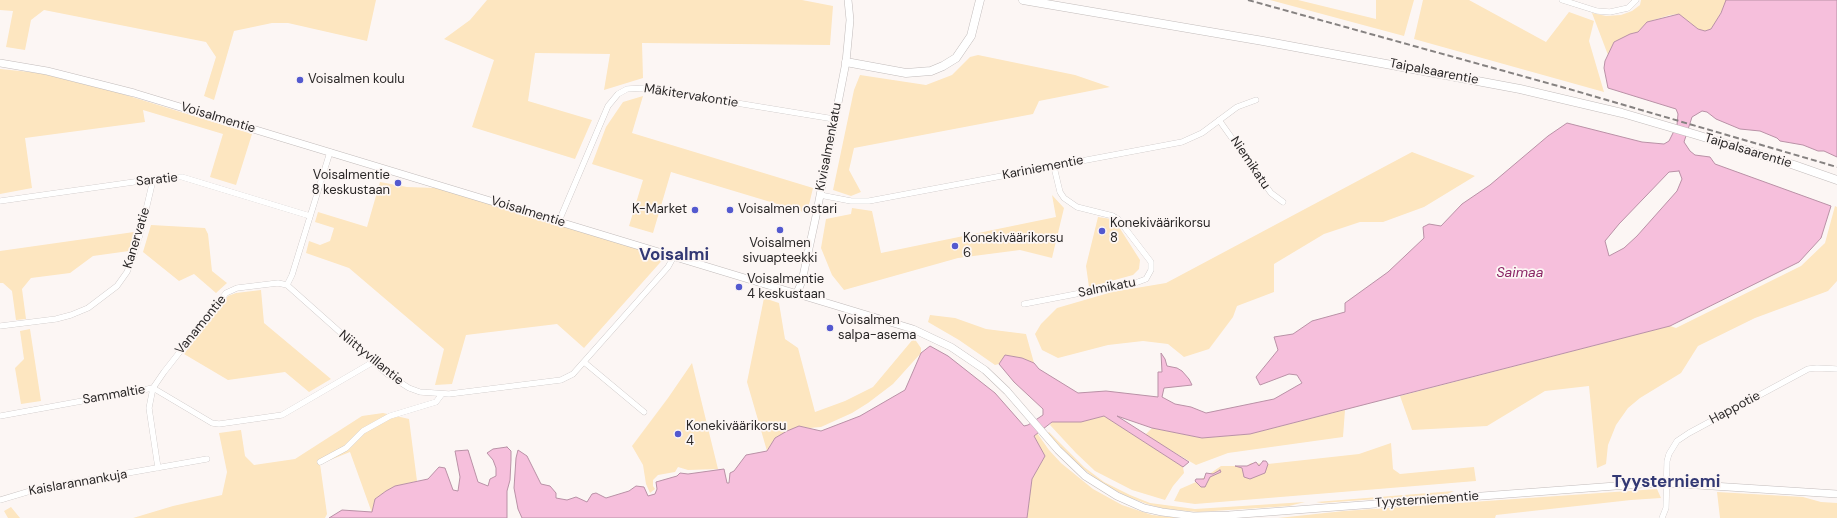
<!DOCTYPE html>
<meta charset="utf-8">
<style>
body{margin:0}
canvas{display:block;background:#fcf6f4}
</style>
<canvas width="1837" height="518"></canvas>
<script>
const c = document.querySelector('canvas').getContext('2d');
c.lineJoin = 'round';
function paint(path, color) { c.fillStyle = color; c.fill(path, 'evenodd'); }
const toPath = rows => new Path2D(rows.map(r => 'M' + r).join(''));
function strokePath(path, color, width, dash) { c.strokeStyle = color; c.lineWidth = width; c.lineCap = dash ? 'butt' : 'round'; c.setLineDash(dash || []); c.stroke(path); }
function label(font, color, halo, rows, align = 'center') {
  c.font = font + ' "DM Sans",sans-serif'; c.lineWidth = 3.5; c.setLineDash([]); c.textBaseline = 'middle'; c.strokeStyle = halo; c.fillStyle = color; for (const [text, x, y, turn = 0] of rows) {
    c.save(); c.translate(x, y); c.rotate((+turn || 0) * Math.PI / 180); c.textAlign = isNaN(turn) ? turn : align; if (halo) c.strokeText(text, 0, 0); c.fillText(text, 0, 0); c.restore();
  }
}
const green = toPath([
 [0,0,376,0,367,41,288,23,272,23,234,31,214,100,204,96,216,57,206,42,44,10,31,20,25,50,6,47,13,11,0,10],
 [487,0,802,0,833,6,830,45,642,43,643,78,604,90,610,54,535,53,528,101,592,120,575,159,472,127,494,60,444,39,470,20],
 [1270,0,1298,0,1376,19,1376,0,1414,0,1404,36],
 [1423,0,1469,0,1546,42,1569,12,1594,21,1589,41,1604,92,1414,39],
 [1641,0,1726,0,1726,2,1715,24,1711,29,1705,31,1698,29,1679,14,1670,15,1647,22,1638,32,1630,34,1614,42,1608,55,1592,13,1606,16,1621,15,1632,11,1640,5],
 [978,55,1075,75,1110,87,1039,101,1033,114,854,148,849,170,861,192,851,196,833,190,854,90,860,75,926,85,952,75,970,57],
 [0,69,40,73,116,92,252,134,236,185,210,177,223,134,143,110,145,122,25,138,32,188,0,194],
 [643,96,632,133,813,188,807,213,671,172,653,233,629,226,643,180,592,164,606,127,623,102],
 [1412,152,1475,176,1424,207,1383,222,1360,222,1324,234,1274,264,1274,292,1237,306,1233,317,1209,349,1184,357,1168,344,1143,341,1108,345,1058,358,1042,350,1035,334,1041,324,1057,308,1112,292,1166,283],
 [380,182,407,187,436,188,666,256,584,348,557,324,466,335,452,384,435,385,444,349,349,268,306,253,309,241,320,245,330,241,334,228,315,222,318,212,367,227],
 [1052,195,1064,208,1052,258,1020,250,958,258,844,290,832,275,821,248,826,219,851,214,852,208,872,211,881,253,1056,217],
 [1835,206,1837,207,1837,281,1828,291,1755,318,1698,346,1681,373,1640,398,1628,408,1616,425,1608,445,1606,464,1597,468,1589,386,1545,391,1487,426,1412,430,1400,396,1670,326,1676,328,1801,266,1825,243],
 [1098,217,1111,219,1119,227,1140,260,1139,269,1133,275,1089,287,1086,266],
 [151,225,205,228,208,234,212,271,227,283,216,293,194,274,179,281,143,252],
 [134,232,129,251,93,256,70,273,31,278,22,289,26,319,16,320,12,291,3,283,0,283,0,251],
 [261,290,264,323,331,379,309,392,285,372,228,380,184,354,228,296,236,293],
 [764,298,779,303,785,339,798,348,815,412,845,401,873,387,914,338,921,348,921,353,893,384,868,403,852,413,821,427,809,428,799,426,775,438,767,451,747,382],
 [930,315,955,318,986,329,1026,334,1034,363,1022,358,1005,355,999,364,995,365,959,340,928,322],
 [30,329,41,401,21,404,15,368,24,359,20,331],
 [692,363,718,469,688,470,678,467,675,472,658,475,653,480,653,486,655,489,650,493,646,484,643,465,632,446,668,398],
 [1345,410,1343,437,1228,453,1196,465,1145,435,1152,428,1202,438,1250,434],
 [383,413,409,419,417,481,395,486,386,491,375,499,372,513,350,452,320,464,327,514,325,518,133,518,173,506,222,495,227,472,219,433,241,430,245,456,254,465,295,459,362,416],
 [1104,416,1183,467,1184,473,1173,486,1165,500,1132,490,1095,471,1076,453,1050,425,1052,422,1081,422],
 [1049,432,1084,467,1104,482,1130,495,1150,503,1195,509,1305,502,1289,506,1198,512,1166,509,1150,505,1128,497,1103,484,1082,468,1047,434],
 [1037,433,1049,450,1061,463,1093,489,1122,505,1152,515,1181,518,1027,518,1032,479,1045,456,1034,436],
 [1391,443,1393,469,1400,474,1474,467,1476,481,1195,504,1174,501,1180,489,1196,482,1197,479,1199,480,1205,477,1221,466,1247,466,1251,463,1268,464,1359,454],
 [1657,489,1661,498,1631,500,1496,515,1495,518,1278,518,1344,511],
 [1454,491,1447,494,1322,503,1316,502],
 [1717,492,1803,497,1821,502,1837,503,1837,518,1720,518],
 [11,507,20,518,8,518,4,511]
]);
const water = toPath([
 [1726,0,1837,0,1837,157,1824,151,1818,151,1803,145,1780,141,1777,138,1760,131,1740,129,1716,119,1707,112,1702,111,1692,117,1684,142,1690,151,1695,155,1710,157,1715,164,1831,206,1821,238,1799,262,1670,326,1250,434,1202,438,1152,428,1117,416,1189,462,1183,467,1104,416,1081,422,1052,422,1034,436,1045,456,1032,479,1027,518,522,518,518,509,514,488,516,458,518,450,527,456,541,484,550,486,556,493,556,498,567,500,576,497,587,502,592,494,596,493,606,498,629,491,636,486,644,487,648,496,655,494,657,489,656,482,677,476,680,473,688,474,724,469,727,483,729,483,730,473,734,471,746,455,767,451,775,438,787,431,799,426,821,431,860,416,905,390,921,353,930,346,948,356,995,393,1024,426,1028,425,1043,415,1043,409,1014,382,999,364,1005,355,1022,358,1034,363,1039,369,1078,393,1106,391,1158,397,1158,372,1162,372,1161,353,1165,359,1167,366,1177,368,1182,371,1189,379,1192,385,1164,388,1162,397,1175,404,1191,407,1206,413,1274,399,1302,383,1297,375,1289,374,1260,385,1256,377,1278,350,1274,337,1293,334,1312,321,1345,312,1345,303,1388,272,1424,238,1423,227,1429,224,1441,226,1462,204,1490,185,1548,136,1567,123,1642,142,1664,144,1669,141,1677,125,1678,114,1676,109,1608,88,1604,68,1605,61,1614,42,1630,34,1638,32,1647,22,1679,14,1698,29,1705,31,1711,29,1721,13,1726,0],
 [1679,171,1682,179,1677,191,1637,236,1624,248,1609,256,1605,241,1619,224,1669,172,1679,171],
 [507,447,511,451,511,460,510,480,507,491,507,518,329,518,342,510,372,512,375,499,386,491,395,486,428,479,439,467,445,468,453,490,458,491,460,477,455,451,468,450,478,482,488,486,490,479,496,476,496,468,493,460,487,453,493,449,507,447],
 [1263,461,1266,461,1268,464,1265,473,1250,479,1244,477,1242,468,1235,466,1247,466,1256,462,1259,466,1263,461],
 [1220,470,1221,472,1210,477,1205,487,1201,487,1195,481,1196,479,1204,479,1206,473,1213,474,1220,470]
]);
const minor = toPath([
 [1562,0,1597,11,1610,12,1628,8,1636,0],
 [1219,120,1271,193,1283,202],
 [330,152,292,275,287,285,387,374,409,388,420,392,449,394,561,380,573,374,668,267,674,256],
 [820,195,851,201,869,201,1182,142,1202,133,1237,107,1256,100],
 [0,201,169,177,182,177,310,216],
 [559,221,608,106,618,94,627,89,645,88,834,119],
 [1024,304,1138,282,1146,279,1151,270,1151,262,1118,219,1113,216,1077,207,1064,198,1060,192,1054,167],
 [0,326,56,319,71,315,88,308,117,286,127,272,134,255,141,231,153,180],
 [584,362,644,412],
 [0,416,153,388,212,423,219,424,282,415,373,362],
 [320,462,346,448,363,431,390,416,436,402,442,394],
 [158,468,149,408,153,388,164,372,226,293,237,288,278,283,287,285],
 [0,500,37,489,207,459],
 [1662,518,1666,508,1667,461,1669,454,1677,441,1689,433,1808,369,1817,368,1837,369]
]);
const tertiary = toPath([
 [0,63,47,71,134,93,913,329,951,347,985,370,1007,391,1058,450,1085,476,1117,496,1144,508,1162,512,1193,516,1229,515,1642,484,1666,483,1837,494],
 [797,293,802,281,816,216,846,62,850,20,848,0]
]);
const secondary = toPath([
 [1023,0,1263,41,1520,89,1622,113,1697,135,1794,165,1837,180],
 [846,62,906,73,931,71,943,66,956,58,971,36,980,0]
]);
const rail = toPath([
 [1248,0,1569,89,1837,167]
]);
const markers = [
 [300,80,4,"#5359cf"],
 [398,183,4,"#5359cf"],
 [695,210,4,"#5359cf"],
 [730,210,4,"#5359cf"],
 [780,230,4,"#5359cf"],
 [1102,231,4,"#5359cf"],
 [955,246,4,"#5359cf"],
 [739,287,4,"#5359cf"],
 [830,328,4,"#5359cf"],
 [678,434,4,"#5359cf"]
];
const streetNames = [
 ["Taipalsaarentie",1434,72,11],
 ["Mäkitervakontie",691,96,9],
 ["Voisalmentie",218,118,17],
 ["Kivisalmenkatu",829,147,-79],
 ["Taipalsaarentie",1748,151,17],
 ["Niemikatu",1250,163,56],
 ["Kariniementie",1043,168,-11],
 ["Saratie",157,180,-6],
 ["Voisalmentie",528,212,17],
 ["Kanervatie",137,238,-73],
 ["Salmikatu",1107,288,-11],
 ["Vanamontie",201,325,-51],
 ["Niittyvillantie",371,358,39],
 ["Sammaltie",114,395,-10],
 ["Happotie",1735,408,-28],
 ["Kaislarannankuja",78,483,-10],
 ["Tyysterniementie",1427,500,-4]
];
const poiNames = [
 ["Voisalmen koulu",308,80],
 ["Voisalmentie",390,176,"right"],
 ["8 keskustaan",390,191,"right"],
 ["K-Market",687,210,"right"],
 ["Voisalmen ostari",738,210],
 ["Konekiväärikorsu",1110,224],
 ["8",1110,239],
 ["Konekiväärikorsu",963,239],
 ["6",963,254],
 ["Voisalmen",780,244,"center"],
 ["sivuapteekki",780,259,"center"],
 ["Voisalmentie",747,280],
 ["4 keskustaan",747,295],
 ["Voisalmen",838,321],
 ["salpa-asema",838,336],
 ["Konekiväärikorsu",686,427],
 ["4",686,442]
];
const waterNames = [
 ["Saimaa",1520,273]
];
const districtNames = [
 ["Voisalmi",674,256],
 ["Tyysterniemi",1666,483]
];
paint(green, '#fde6c0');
paint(water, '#f6bfdc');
strokePath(water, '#b991a6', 1);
strokePath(minor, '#c2bcbb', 6);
strokePath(tertiary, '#c2bcbb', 8);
strokePath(secondary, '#c2bcbb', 9);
strokePath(minor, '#fff', 5.5);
strokePath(tertiary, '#fff', 7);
strokePath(secondary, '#fff', 8);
strokePath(rail, '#868281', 2, [6, 3]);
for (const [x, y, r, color] of markers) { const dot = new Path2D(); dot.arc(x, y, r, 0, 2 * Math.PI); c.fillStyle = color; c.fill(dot); strokePath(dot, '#fcf6f4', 1.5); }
label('13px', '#2a2727', '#fcf6f4', streetNames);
label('13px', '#2a2727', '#fcf6f4', poiNames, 'left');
label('italic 14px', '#8b2666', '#fcf6f4', waterNames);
label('bold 17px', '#333974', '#fcf6f4', districtNames);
</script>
